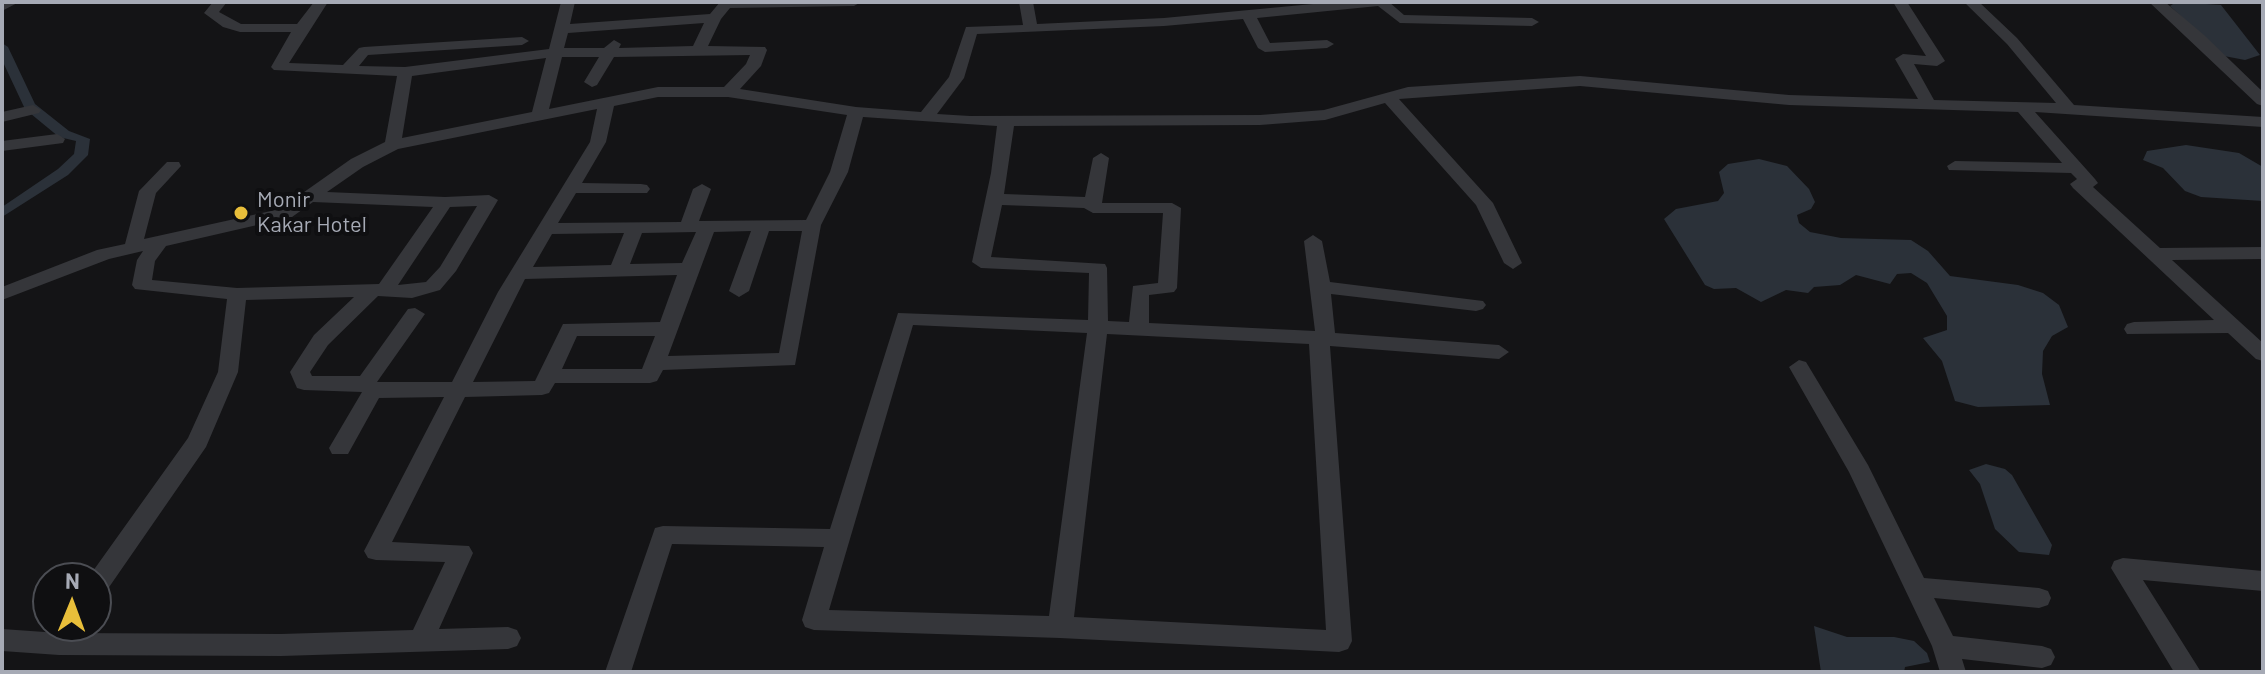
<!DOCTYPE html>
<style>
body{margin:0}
#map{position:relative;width:2265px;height:674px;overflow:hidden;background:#141416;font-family:Barlow,sans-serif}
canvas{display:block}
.frame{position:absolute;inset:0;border:4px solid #a6aab5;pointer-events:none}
.north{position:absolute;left:32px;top:562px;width:80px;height:80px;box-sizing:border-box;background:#0f0f11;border:2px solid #4b4d53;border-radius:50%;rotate:1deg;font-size:22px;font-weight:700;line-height:32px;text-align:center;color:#a6aab5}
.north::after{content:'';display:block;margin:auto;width:28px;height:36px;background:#e8be3a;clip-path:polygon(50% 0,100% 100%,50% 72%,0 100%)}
</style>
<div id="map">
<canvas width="2265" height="674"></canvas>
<div class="frame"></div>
<div class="north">N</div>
</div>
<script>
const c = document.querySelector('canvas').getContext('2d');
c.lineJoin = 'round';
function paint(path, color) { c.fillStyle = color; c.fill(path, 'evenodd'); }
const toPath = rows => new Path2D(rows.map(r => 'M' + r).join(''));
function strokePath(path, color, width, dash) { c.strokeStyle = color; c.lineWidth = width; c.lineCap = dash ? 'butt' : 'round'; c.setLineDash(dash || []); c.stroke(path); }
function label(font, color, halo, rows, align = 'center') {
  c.font = font + ' Barlow,sans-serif'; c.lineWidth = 8; c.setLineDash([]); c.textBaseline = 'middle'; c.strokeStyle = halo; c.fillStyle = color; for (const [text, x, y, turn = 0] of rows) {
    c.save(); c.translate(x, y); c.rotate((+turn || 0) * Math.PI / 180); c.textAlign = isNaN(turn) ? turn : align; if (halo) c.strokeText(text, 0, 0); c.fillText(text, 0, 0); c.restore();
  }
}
const water = toPath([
 [2176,2,2221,5,2260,55,2245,60,2224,56,2170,6],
 [2186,145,2239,153,2263,167,2263,201,2201,197,2185,191,2163,168,2143,160,2147,151],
 [1759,159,1787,166,1809,189,1815,202,1811,209,1797,215,1799,223,1810,232,1841,238,1911,240,1928,251,1950,276,2018,285,2043,293,2059,305,2068,327,2052,336,2043,351,2042,374,2050,405,1978,407,1955,401,1942,361,1923,338,1947,330,1947,316,1927,283,1911,273,1897,274,1890,284,1856,275,1840,285,1814,287,1808,293,1786,290,1761,302,1736,288,1714,289,1705,285,1664,219,1676,209,1718,201,1724,193,1719,172,1728,164],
 [1986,464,2005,469,2012,475,2052,545,2049,555,2019,552,1995,529,1980,484,1969,470],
 [1814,626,1847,637,1894,637,1914,641,1927,653,1930,662,1905,667,1904,672,1821,672]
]);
const canal = toPath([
 [2,43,8,47,35,104,69,131,90,139,88,155,68,175,2,217,2,207,58,169,74,154,76,141,59,137,25,109,2,60,2,43]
]);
const minor = toPath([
 [2,2,19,2,2,11,2,2],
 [213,2,227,2,219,12,241,24,297,24,314,2,328,2,289,63,343,65,359,48,364,47,522,37,529,41,522,45,368,55,359,66,405,67,549,49,561,2,575,2,570,24,710,14,720,2,861,2,854,6,730,8,721,19,708,46,765,47,767,50,761,66,740,89,856,107,921,112,949,77,966,27,1023,25,1019,2,1033,2,1037,24,1164,18,1334,2,1389,2,1404,15,1532,18,1539,22,1532,26,1400,23,1378,6,1257,18,1270,43,1327,40,1334,44,1327,48,1265,52,1258,48,1243,19,1164,26,977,34,964,78,937,114,970,116,1260,115,1324,110,1408,87,1580,76,1789,95,1918,99,1895,59,1903,54,1926,56,1893,2,1907,2,1945,61,1937,66,1914,64,1934,100,2056,103,2007,44,1964,2,1979,2,2017,38,2074,105,2263,117,2263,127,2035,112,2095,179,2098,183,2093,187,2160,248,2263,247,2263,259,2172,260,2263,343,2263,361,2256,359,2228,333,2127,334,2124,329,2127,324,2134,322,2214,320,2073,188,2070,184,2077,179,2071,173,1949,170,1947,166,1955,161,2062,163,2018,112,1789,105,1580,86,1399,99,1493,203,1522,263,1513,269,1504,263,1476,205,1385,103,1325,120,1260,125,1014,126,1004,194,1085,197,1093,158,1101,153,1109,158,1102,203,1172,203,1181,208,1177,288,1174,292,1149,295,1149,323,1315,331,1304,241,1313,235,1322,241,1330,282,1483,301,1486,305,1483,309,1476,311,1331,294,1335,333,1499,345,1509,352,1499,359,1330,346,1352,641,1348,649,1339,652,1060,638,814,630,805,627,802,620,824,547,672,544,631,672,605,672,655,528,663,526,830,529,898,313,1088,320,1089,273,981,268,972,262,991,173,997,126,863,117,848,172,821,225,795,365,663,370,657,381,650,383,555,383,549,393,542,395,465,397,392,542,469,546,473,553,439,629,508,627,517,630,521,638,517,646,508,649,281,656,59,655,2,651,2,629,59,633,281,634,413,630,445,562,376,560,368,558,364,551,444,397,379,398,348,454,332,454,329,448,362,392,304,390,297,388,290,372,314,335,354,297,246,300,238,372,206,447,105,593,96,596,96,578,88,578,188,438,218,372,227,299,135,289,132,285,137,260,143,251,109,259,2,300,2,287,97,250,125,244,139,191,167,162,179,162,181,166,156,193,144,239,280,209,351,159,385,142,397,76,274,70,271,67,291,32,240,32,223,27,204,13,213,2],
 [704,23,693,46,619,48,621,44,614,40,604,48,564,48,568,33,704,23],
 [750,55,746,64,724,87,658,87,549,109,562,57,599,57,584,82,592,87,597,85,614,57,750,55],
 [546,58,532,112,402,138,412,76,546,58],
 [658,97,728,97,847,115,830,172,806,220,699,221,711,189,702,184,693,189,681,222,558,223,576,193,647,193,650,189,647,185,641,184,582,183,606,142,614,106,658,97],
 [597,109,590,142,498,292,452,382,377,382,425,314,415,308,408,309,360,376,312,376,310,372,328,345,378,296,412,298,440,290,456,271,498,200,489,195,445,197,327,192,363,167,398,149,597,109],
 [313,202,433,207,379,284,237,288,152,280,155,261,166,246,292,217,313,202],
 [1002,205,1084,208,1093,213,1163,213,1158,283,1133,286,1129,322,1108,321,1107,268,1105,264,991,257,1002,205],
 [477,206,440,267,426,282,398,285,450,207,477,206],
 [751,231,729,291,739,297,749,291,769,231,802,231,779,353,668,356,714,232,751,231],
 [696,232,682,263,630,264,642,233,696,232],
 [624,233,611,265,533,267,552,234,624,233],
 [677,275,660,322,563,324,535,381,473,382,525,279,677,275],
 [913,325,1087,333,1049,616,829,610,913,325],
 [1107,334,1309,344,1326,630,1074,617,1107,334],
 [577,336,655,336,642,369,562,369,577,336],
 [2149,2,2165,2,2204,35,2263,92,2263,106,2257,104,2149,2],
 [33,105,41,110,39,113,2,122,2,112,33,105],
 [57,134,65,139,63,143,2,151,2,141,57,134],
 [1799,360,1806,362,1868,465,1924,578,2039,588,2048,591,2051,598,2048,605,2039,608,1934,598,1953,636,2042,646,2051,649,2055,657,2051,665,2042,668,1962,659,1966,672,1940,672,1932,646,1849,472,1789,367,1799,360],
 [2123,558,2263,571,2263,591,2143,580,2201,672,2174,672,2111,568,2114,561,2123,558]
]);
const markers = [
 [241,213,8,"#e8be3a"]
];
const poiNames = [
 ["Monir",257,200],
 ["Kakar Hotel",257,225]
];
paint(water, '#2b3139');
paint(canal, '#2b3139');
paint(minor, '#35363a');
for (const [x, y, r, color] of markers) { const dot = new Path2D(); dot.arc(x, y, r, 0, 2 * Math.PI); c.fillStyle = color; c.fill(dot); strokePath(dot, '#0f0f11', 3); }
label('22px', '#a6aab5', '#0f0f11', poiNames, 'left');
</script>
